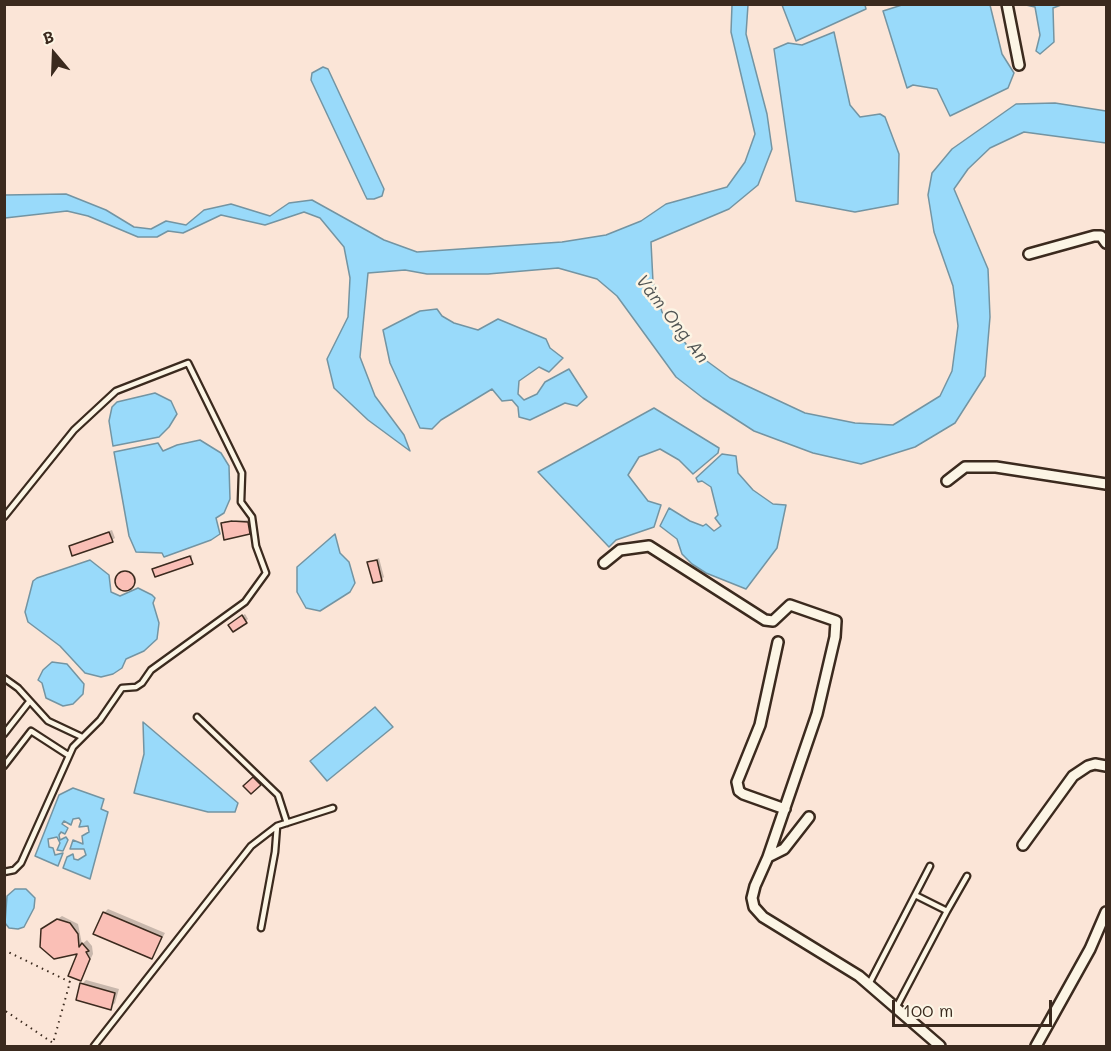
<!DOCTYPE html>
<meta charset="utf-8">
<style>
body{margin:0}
#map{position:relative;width:1111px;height:1051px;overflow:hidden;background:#fbe5d7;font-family:Mali,sans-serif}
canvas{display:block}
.frame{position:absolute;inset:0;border:6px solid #3b2a1e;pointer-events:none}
.north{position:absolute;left:24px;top:24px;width:60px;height:60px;-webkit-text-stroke:4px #fcf5e5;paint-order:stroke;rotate:341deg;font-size:16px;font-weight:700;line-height:24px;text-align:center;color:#3b2a1e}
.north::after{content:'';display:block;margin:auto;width:21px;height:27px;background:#3b2a1e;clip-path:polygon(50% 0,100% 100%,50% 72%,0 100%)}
.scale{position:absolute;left:892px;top:1000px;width:160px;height:27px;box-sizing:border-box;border:3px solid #3b2a1e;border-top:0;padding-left:8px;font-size:18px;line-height:21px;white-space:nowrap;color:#3b2a1e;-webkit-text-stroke:4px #fcf5e5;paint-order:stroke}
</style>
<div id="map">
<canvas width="1111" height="1051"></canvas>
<div class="frame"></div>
<div class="north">B</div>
<div class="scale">100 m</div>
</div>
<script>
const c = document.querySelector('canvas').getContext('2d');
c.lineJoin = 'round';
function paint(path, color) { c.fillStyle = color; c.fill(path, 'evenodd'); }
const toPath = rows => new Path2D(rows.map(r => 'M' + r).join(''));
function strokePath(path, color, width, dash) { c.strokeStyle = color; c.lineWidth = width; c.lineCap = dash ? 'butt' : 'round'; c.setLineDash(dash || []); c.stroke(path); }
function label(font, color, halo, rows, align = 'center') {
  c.font = font + ' Mali,sans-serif'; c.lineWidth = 5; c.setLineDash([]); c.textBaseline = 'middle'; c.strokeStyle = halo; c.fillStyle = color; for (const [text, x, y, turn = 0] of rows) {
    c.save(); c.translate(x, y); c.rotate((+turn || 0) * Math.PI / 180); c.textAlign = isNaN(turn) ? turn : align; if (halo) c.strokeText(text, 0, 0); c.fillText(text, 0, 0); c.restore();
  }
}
const water = toPath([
 [905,4,990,5,1002,54,1014,73,1008,88,950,116,937,89,913,85,907,88,883,11,905,4],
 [732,5,748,5,746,34,767,114,772,149,758,185,729,209,651,242,653,282,662,312,689,348,730,378,805,413,855,423,893,425,940,396,952,371,958,326,953,286,934,232,928,195,932,173,952,149,1016,104,1055,103,1106,111,1106,143,1024,132,990,148,968,169,954,189,988,269,990,317,985,376,955,423,915,447,861,464,813,453,754,431,703,398,676,377,617,296,597,279,558,268,488,274,427,274,405,270,368,273,360,357,375,396,404,435,410,451,368,420,334,388,327,359,348,317,350,278,344,247,320,218,304,212,265,225,221,215,183,233,168,231,157,237,138,237,88,216,67,211,5,218,5,195,66,194,106,210,134,227,151,229,166,221,186,225,204,210,231,204,270,216,289,203,312,200,384,240,417,252,562,242,606,235,641,221,666,204,727,187,745,162,755,134,731,32,732,5],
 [782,5,865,5,866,9,796,41,782,5],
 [1026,5,1061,5,1053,8,1054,42,1040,54,1036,51,1040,35,1035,7,1026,5],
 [834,32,850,105,860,117,880,114,885,117,899,154,898,204,855,212,796,201,774,49,788,43,802,45,834,32],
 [323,67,328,69,384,189,382,196,374,199,367,199,365,195,311,80,312,73,323,67],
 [437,309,442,316,454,323,478,330,498,319,546,339,550,348,563,358,549,372,539,367,519,381,518,394,524,400,537,394,545,382,569,369,587,397,577,406,565,403,530,420,519,417,518,407,512,400,502,401,492,389,441,420,432,429,420,428,390,363,383,330,420,311,437,309],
 [155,393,171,401,177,414,169,427,159,437,113,446,109,421,112,407,117,402,155,393],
 [654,408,719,448,718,453,693,474,679,460,660,449,639,457,628,475,648,501,661,505,654,527,616,540,609,547,538,472,654,408],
 [200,440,221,453,229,466,230,499,224,513,216,518,220,534,211,540,164,557,162,553,136,552,129,536,114,452,158,443,163,451,177,445,200,440],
 [722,454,736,456,738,473,753,490,773,504,786,505,777,548,746,589,706,573,692,564,682,554,677,539,660,526,669,508,690,521,703,526,706,524,714,531,721,526,715,518,718,515,711,487,702,481,698,482,696,478,722,454],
 [335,534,340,553,349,562,355,583,350,592,320,611,306,608,297,592,297,567,335,534],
 [90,560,109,575,111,592,120,596,138,588,152,595,155,598,153,603,159,623,157,639,144,651,126,659,122,668,113,674,101,677,85,673,60,646,28,622,25,612,33,581,37,578,90,560],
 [52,662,67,664,84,684,83,694,73,704,63,706,46,698,42,683,38,680,43,670,52,662],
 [375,707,393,727,327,781,310,761,375,707],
 [143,722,238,803,235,812,208,812,134,793,144,754,143,722],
 [73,788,104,799,101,809,108,812,90,879,63,868,67,857,73,854,74,859,78,860,86,855,84,849,70,849,73,840,83,844,82,836,89,832,88,826,79,827,81,821,79,818,73,819,71,825,64,821,62,824,68,828,65,834,61,832,59,835,60,840,66,837,68,840,63,851,57,850,60,843,57,837,48,839,49,847,53,848,55,855,63,853,58,866,35,856,59,795,73,788],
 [15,889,26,889,35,898,34,908,24,927,18,929,9,928,5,923,7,896,15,889]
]);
const shadow = toPath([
 [250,520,252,530,249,533,222,524,225,521],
 [112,530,115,538,112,540,71,546],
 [192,555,192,563,154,569,156,567],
 [379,558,384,577,381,580,369,562],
 '118 580a9 9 0 1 1 18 0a9 9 0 1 1-18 0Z',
 [245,614,248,619,246,621,233,622],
 [257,776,263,782,251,792,245,786],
 [108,909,165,933,152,957,104,913],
 [62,916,78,924,82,944,87,940,92,946,93,954,81,979,80,952,61,957,49,955,41,947,43,929],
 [86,980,119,989,115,1003,110,1008,82,984]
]);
const building = toPath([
 [232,521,248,522,250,534,224,540,221,523,232,521],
 [109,532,113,542,72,556,69,546,109,532],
 [190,556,193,564,155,577,152,569,190,556],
 [377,560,382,581,373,583,367,562,377,560],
 '115 581a10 10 0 1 1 20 0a10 10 0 1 1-20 0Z',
 [242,615,247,623,233,632,228,625,242,615],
 [253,777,261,785,251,794,243,786,253,777],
 [103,912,162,937,152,959,93,934,103,912],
 [57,919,70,923,78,934,79,947,82,943,89,951,86,952,90,959,81,981,68,976,77,954,54,959,40,947,41,929,57,919],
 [80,983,115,993,111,1010,76,1000,80,983]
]);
const path = toPath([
 [4,950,70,982,53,1043,4,1010]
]);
const service = toPath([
 [4,517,74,430,116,391,188,363,242,473,241,502,252,517,256,546,266,573,245,602,151,670,142,683,136,687,122,688,100,720,73,747,21,863,14,870,4,872],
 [4,678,18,688,48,721,82,737],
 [197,717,278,795,287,823],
 [4,734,29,702],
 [4,766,31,731,68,755],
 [947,911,967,876],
 [261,928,275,852,277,826],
 [869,984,930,866],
 [897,1006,947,911,915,895],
 [94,1046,251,846,277,826,333,808]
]);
const minor = toPath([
 [1007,4,1019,65],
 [1029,254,1094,236,1101,236,1106,243],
 [947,481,965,467,996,467,1106,484],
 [604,563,620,550,649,546,765,620,773,621,790,605,836,621,835,637,817,714,768,857,755,886,752,898,754,907,763,917,859,976,940,1046],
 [778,642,760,725,737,782,739,791,743,794,785,809],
 [1023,845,1073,776,1088,766,1095,764,1106,766],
 [768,857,784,849,809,817],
 [1036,1046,1090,949,1106,912]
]);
const waterNames = [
 ["Vàm Ong An",672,319,52]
];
paint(water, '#99dafa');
strokePath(water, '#7394a2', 1.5);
paint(shadow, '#0003');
paint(building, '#fabfb6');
strokePath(building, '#3b2a1e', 1.5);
strokePath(service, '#3b2a1e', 9);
strokePath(minor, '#3b2a1e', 14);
strokePath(path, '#3b2a1e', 2, [1.5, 4.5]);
strokePath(service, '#fcf5e5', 4.5);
strokePath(minor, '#fcf5e5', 9);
label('italic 18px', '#525655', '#fcf5e5', waterNames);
</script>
